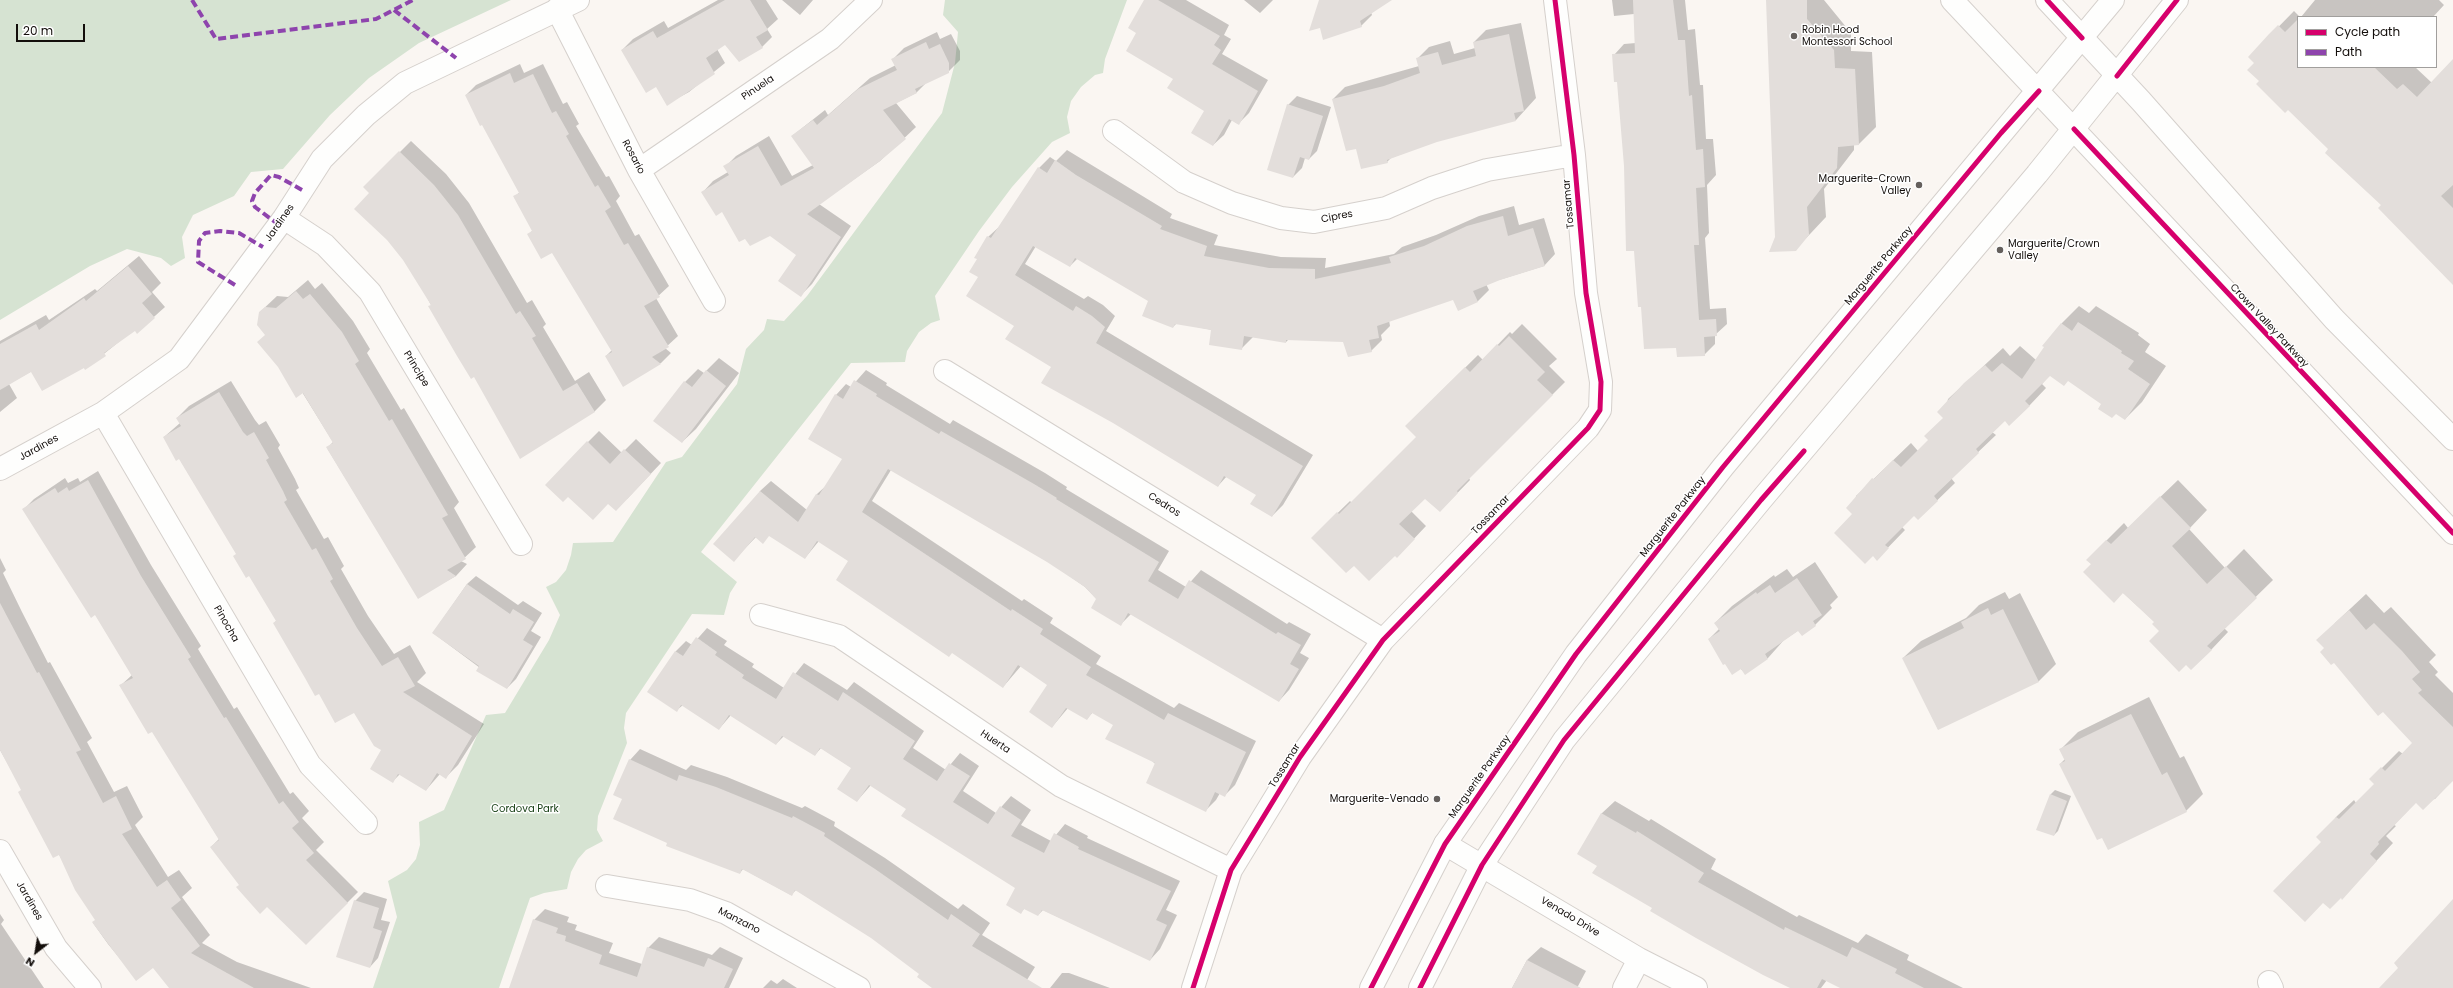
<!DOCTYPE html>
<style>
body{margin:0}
#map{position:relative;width:2453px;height:988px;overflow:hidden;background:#faf6f2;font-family:Poppins,sans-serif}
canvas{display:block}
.legend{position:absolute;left:2297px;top:16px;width:140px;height:52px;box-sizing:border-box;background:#fff;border:1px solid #a19f9d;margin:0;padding:5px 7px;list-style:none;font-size:12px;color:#130e0b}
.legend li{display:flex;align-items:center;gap:8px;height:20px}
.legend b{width:20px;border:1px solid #a19f9d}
.north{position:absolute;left:16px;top:932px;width:40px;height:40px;-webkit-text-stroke:3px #fff;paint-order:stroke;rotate:211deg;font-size:11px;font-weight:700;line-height:16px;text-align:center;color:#130e0b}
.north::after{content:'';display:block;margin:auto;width:14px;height:18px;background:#130e0b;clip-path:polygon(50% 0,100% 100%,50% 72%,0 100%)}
.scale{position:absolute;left:16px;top:24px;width:69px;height:18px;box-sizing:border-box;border:2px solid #130e0b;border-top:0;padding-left:5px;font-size:12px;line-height:14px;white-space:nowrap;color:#130e0b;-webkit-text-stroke:3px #fff;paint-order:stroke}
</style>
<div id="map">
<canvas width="2453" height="988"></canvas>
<ul class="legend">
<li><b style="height:5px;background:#d6006c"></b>Cycle path</li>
<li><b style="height:5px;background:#8e44ad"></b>Path</li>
</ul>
<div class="north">N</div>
<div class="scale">20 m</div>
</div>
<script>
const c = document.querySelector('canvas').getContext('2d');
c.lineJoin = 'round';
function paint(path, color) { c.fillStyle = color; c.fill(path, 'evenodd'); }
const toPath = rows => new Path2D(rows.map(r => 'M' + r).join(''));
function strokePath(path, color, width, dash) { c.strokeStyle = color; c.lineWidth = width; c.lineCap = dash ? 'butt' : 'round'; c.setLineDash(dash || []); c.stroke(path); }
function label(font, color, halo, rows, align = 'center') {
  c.font = font + ' Poppins,sans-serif'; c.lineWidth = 3; c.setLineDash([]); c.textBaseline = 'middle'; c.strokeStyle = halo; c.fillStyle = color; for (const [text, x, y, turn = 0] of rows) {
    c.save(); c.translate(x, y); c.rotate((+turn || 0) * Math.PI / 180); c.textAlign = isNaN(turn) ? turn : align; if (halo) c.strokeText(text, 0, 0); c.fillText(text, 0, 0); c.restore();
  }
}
const green = toPath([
 [0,0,511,0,419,43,369,78,330,115,283,169,251,172,234,196,193,215,182,237,185,258,171,266,161,258,127,249,90,266,0,320],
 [945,0,1127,0,1105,59,1103,73,1095,75,1081,87,1071,101,1067,117,1070,133,1052,142,1012,187,979,231,935,296,940,320,931,323,919,332,907,351,905,362,851,363,701,552,737,582,730,593,724,615,692,614,626,713,624,728,627,743,598,816,597,830,603,841,586,850,578,859,571,872,567,889,544,893,530,898,499,988,373,988,397,917,388,881,407,870,416,859,420,845,419,822,444,810,486,715,505,713,549,640,560,615,546,587,556,582,566,570,571,555,573,543,613,542,666,462,682,457,737,384,746,349,764,330,767,319,784,321,807,296,942,113,955,63,958,32,943,15]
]);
const shadow = toPath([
 [718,0,766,0,778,19,767,29,772,37,762,47,725,44,717,49,725,63,689,92,667,104,657,86,622,50,633,39,664,21,668,28],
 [782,0,813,0,800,15],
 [1145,0,1186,0,1229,25,1224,35,1231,39,1222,54,1268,80,1249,113,1238,124,1232,120,1224,135,1213,145,1206,110,1174,79,1137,33],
 [1244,0,1273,0,1260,13],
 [1319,0,1390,0,1371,12,1372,15,1361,26],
 [1612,0,1685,0,1688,30,1695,29,1700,85,1703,85,1706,139,1713,139,1716,175,1707,185,1709,233,1705,238,1710,309,1726,308,1727,324,1715,335,1715,344,1704,355,1677,347,1635,250,1618,81,1614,55,1624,44,1636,43,1634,14,1614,16],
 [1767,0,1824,0,1851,33,1851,51,1872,52,1876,127,1858,145,1854,145,1854,150,1824,189,1826,217,1795,250,1776,238],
 [2315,0,2439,0,2444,5,2433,17,2301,17],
 [2294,11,2300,17,2298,17,2298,67,2415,67,2432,83,2453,60,2453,283,2330,149,2260,81,2256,63,2249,57],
 [1521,23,1536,98,1516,120,1437,141,1391,158,1387,162,1356,148,1333,99,1345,87,1419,66,1417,59,1429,47,1450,41,1454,54,1475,48,1474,42,1486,30],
 [937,32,940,39,951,34,960,51,960,60,948,72,926,83,916,93,896,103,916,127,880,161,819,204,851,226,812,284,801,295,797,254,770,235,723,210,702,193,713,181,728,172,725,167,736,156,769,136,792,176,813,165,792,136,825,110,828,115,870,78,896,65,893,59,904,48],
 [520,64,524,73,543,64,563,104,567,102,579,124,576,126,606,177,609,176,620,196,616,201,635,236,639,234,669,286,656,298,678,336,665,348,671,353,661,363,623,385,606,356,612,350,552,251,529,234,533,230,514,197,520,192,466,95,476,85],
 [1297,96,1331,107,1317,151,1309,159,1305,158,1302,168,1293,177,1288,105],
 [411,141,446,174,469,203,527,303,532,300,546,324,543,327,575,381,589,372,606,400,594,412,474,376,431,305,371,193,365,187],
 [1067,150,1172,214,1170,218,1218,235,1214,245,1281,257,1326,258,1325,268,1394,254,1402,247,1436,235,1479,216,1514,206,1519,225,1544,218,1555,254,1544,266,1486,284,1489,290,1478,301,1459,310,1454,299,1389,320,1390,326,1381,335,1382,340,1371,351,1343,341,1289,339,1286,342,1253,337,1241,349,1212,330,1177,323,1173,327,1149,300,1078,258,1070,266,1036,246,1025,264,1084,299,1088,296,1103,305,1115,316,1106,331,1313,455,1283,505,1272,516,1257,494,1227,476,1218,486,1052,366,1015,325,979,277,978,259,988,237,1000,226,1039,168,1050,157,1056,161],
 [139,256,161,283,152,292,165,307,137,332,135,329,85,369,84,367,32,371,9,384,17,398,0,412,0,341,46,315,49,320,95,289,97,291],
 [308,280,315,289,322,283,353,321,370,349,367,353,401,410,404,408,459,502,454,508,476,547,461,561,467,564,456,576,418,597,327,448,333,442,266,334,260,312,277,296,288,297],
 [2079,306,2089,313,2096,306,2139,333,2138,335,2150,344,2145,352,2166,366,2142,402,2125,419,2069,380,2050,375,2042,384,2046,388,2029,406,2005,420,1992,432,1996,435,1951,478,1955,483,1918,519,1914,515,1902,527,1905,530,1877,559,1854,514,1856,496,1911,443,1918,451,1929,440,1944,418,1948,399,2003,348,2010,356,2020,346,2036,360,2062,323],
 [1522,324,1557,359,1549,366,1565,382,1469,478,1470,480,1440,511,1425,497,1411,511,1426,526,1409,544,1395,554,1354,565,1312,538,1350,501,1352,503,1417,437,1406,426,1478,355,1483,360,1510,332,1512,334],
 [719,358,739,373,696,429,682,442,655,421,685,382,698,369,704,373],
 [866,370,887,383,886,385,950,424,953,420,1045,473,1067,487,1066,489,1169,551,1158,570,1186,587,1201,570,1287,624,1289,622,1311,634,1300,653,1309,658,1289,690,1279,701,1131,614,1121,624,1085,587,1048,561,891,470,872,501,1022,601,1024,599,1053,618,1050,623,1101,656,1096,664,1174,708,1179,703,1256,741,1235,785,1225,795,1220,793,1216,800,1205,811,1114,725,1093,712,1087,719,1068,708,1052,727,1048,684,1021,666,1003,687,849,561,819,541,805,558,770,535,756,537,734,560,760,491,771,481,807,510,817,494,828,484,843,459,836,395,846,384,851,387],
 [231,381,255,420,259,425,266,421,280,445,278,448,295,479,299,488,296,490,324,539,328,537,344,566,341,569,368,616,394,654,410,645,426,673,417,682,484,724,458,765,446,777,440,774,426,790,400,774,393,781,383,750,354,711,319,692,274,623,277,620,179,458,164,437,180,423,177,418,189,406],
 [599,431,622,453,636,439,661,463,627,499,609,503,588,442],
 [98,471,151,565,201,646,198,649,234,709,237,707,290,794,293,792,309,811,302,818,324,842,316,850,358,892,306,944,267,906,240,885,211,847,219,839,152,730,120,686,132,675,95,614,24,509,34,499,65,478,68,483,78,478,80,482],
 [2178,480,2207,510,2189,529,2225,568,2244,549,2273,580,2224,628,2228,632,2211,650,2160,631,2155,622,2087,560,2124,523,2128,528],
 [0,558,6,570,3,573,22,612,48,663,50,662,92,738,87,742,114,792,127,786,143,817,135,825,168,877,179,870,192,888,182,897,210,935,202,943,237,962,311,988,170,988,154,967,121,960,108,944,93,923,96,920,0,750],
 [1815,562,1838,597,1830,605,1832,608,1815,625,1799,630,1784,640,1768,658,1745,673,1709,639,1719,629,1715,623,1732,606,1774,575,1775,577,1787,569,1793,577],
 [476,576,518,605,523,601,542,613,531,631,541,637,516,679,507,688,433,633,467,584],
 [2005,592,2009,599,2020,593,2056,664,2039,681,1938,729,1903,658,1921,641,1966,618,1979,605],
 [2366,594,2384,613,2391,607,2436,655,2429,662,2438,672,2435,675,2453,693,2453,780,2435,799,2416,802,2394,825,2396,826,2386,836,2393,843,2342,898,2322,841,2336,817,2354,800,2356,803,2375,784,2371,779,2399,751,2403,754,2414,743,2325,648,2335,623],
 [707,628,727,641,724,645,754,664,752,667,784,688,804,663,847,690,854,682,924,731,913,748,946,770,960,753,979,766,963,791,996,813,1011,796,1031,810,1021,825,1051,841,1065,824,1088,836,1087,838,1180,881,1166,910,1177,915,1160,949,1150,960,1043,910,1038,915,1025,908,1021,912,1017,887,907,808,871,785,857,801,852,768,821,748,815,755,784,736,776,744,731,715,719,729,683,705,677,710,649,691,676,651,686,641,692,645],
 [2149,697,2180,758,2184,756,2203,794,2186,811,2102,836,2060,764,2065,759,2061,749,2078,732],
 [640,749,686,770,691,765,727,777,802,808,805,806,835,822,834,826,885,858,958,909,963,904,990,923,982,935,1035,967,1022,988,934,988,921,974,871,937,796,890,791,895,743,869,740,873,668,842,623,798,630,760],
 [2055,790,2071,796,2058,831,2054,835,2051,794],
 [1615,801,1649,821,1651,819,1716,859,1711,869,1797,917,1799,915,1858,943,1866,934,1909,955,1907,960,1963,988,1842,988,1827,980,1821,988,1792,988,1653,908,1598,866,1601,814],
 [364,892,387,899,381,920,390,922,378,958,370,967,355,901],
 [545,909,569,917,567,922,577,925,575,930,613,943,609,953,642,964,648,948,659,937,712,955,720,947,743,958,729,988,518,988,534,920],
 [0,914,4,920,1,924,44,988,0,988],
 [1541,947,1586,971,1577,988,1512,988,1527,960],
 [1062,973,1069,973,1110,988,1050,988],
 [783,979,797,988,763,988,771,980,777,984]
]);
const building = toPath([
 [725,0,750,0,768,30,756,37,763,48,739,62,725,45,706,58,715,74,667,106,656,87,646,93,621,50,653,31,657,38],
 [1144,0,1158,0,1220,36,1214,45,1221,50,1212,64,1258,91,1239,125,1229,119,1213,146,1191,133,1204,111,1167,88,1173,79,1126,51,1136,33,1128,28],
 [1319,0,1392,0,1360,21,1362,27,1323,40,1320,28,1309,31],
 [1633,0,1673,0,1678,40,1685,40,1689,96,1692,95,1696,150,1703,149,1705,187,1696,188,1699,245,1694,245,1699,320,1716,319,1717,336,1704,337,1705,356,1677,357,1676,348,1644,349,1641,307,1638,307,1634,251,1626,251,1624,166,1617,82,1614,82,1612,54,1635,53],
 [1766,0,1807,0,1807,19,1834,50,1835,68,1855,69,1859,145,1838,147,1837,168,1807,207,1809,235,1796,251,1769,252,1775,237],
 [2298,19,2298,67,2374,67,2397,89,2403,84,2417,97,2453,59,2453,185,2441,196,2453,208,2453,285,2378,208,2381,205,2325,153,2328,149,2288,110,2285,113,2256,84,2259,81,2247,70,2254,63,2248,57,2269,34,2278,25,2285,32],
 [1509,34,1524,111,1514,113,1516,121,1437,142,1387,160,1388,163,1361,169,1356,149,1346,151,1332,99,1384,86,1420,73,1416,58,1438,52,1442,65,1476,56,1473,42],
 [926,42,929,49,940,44,949,63,949,73,915,89,917,93,883,110,906,139,880,161,807,214,841,237,801,297,778,281,796,255,770,236,750,246,745,239,739,242,722,212,716,216,701,192,729,175,723,166,758,146,781,186,814,168,791,136,813,120,817,125,858,89,897,70,891,59],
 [510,73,514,83,533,74,552,113,556,111,569,134,566,136,595,187,598,185,611,207,605,211,624,245,628,243,660,297,644,306,669,347,652,357,661,364,623,387,605,356,612,352,552,253,541,259,527,234,532,231,513,196,519,193,482,125,480,126,465,95],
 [1287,104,1323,116,1309,160,1300,157,1293,178,1267,170],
 [399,151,434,185,458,215,516,314,520,311,536,336,532,338,563,391,577,383,595,412,520,459,474,377,471,379,457,356,428,306,431,305,403,260,387,240,354,209,369,193,363,187],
 [1055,160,1076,175,1162,226,1160,229,1207,246,1204,256,1269,268,1315,269,1315,279,1391,263,1389,257,1424,246,1467,226,1503,216,1508,236,1533,228,1545,266,1500,280,1473,291,1478,302,1458,311,1453,300,1377,326,1379,338,1369,340,1372,352,1348,357,1343,342,1286,340,1286,343,1244,336,1242,350,1209,345,1211,330,1175,324,1173,328,1142,316,1148,301,1075,258,1070,267,1033,246,1015,275,1073,311,1076,306,1092,316,1105,327,1096,343,1303,466,1272,517,1250,504,1256,495,1224,476,1218,487,1113,423,1041,383,1051,367,1005,339,1014,326,966,296,978,277,969,272,977,259,974,258,987,236,991,238,1038,167,1047,173],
 [128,266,152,294,142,303,155,318,137,334,135,331,104,353,106,356,85,370,84,368,42,391,31,372,0,390,0,344,36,324,39,330,84,298,86,301],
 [296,291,303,299,310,294,342,332,359,361,355,364,389,421,392,419,448,515,442,518,466,559,447,570,456,576,418,599,326,447,333,443,303,393,296,398,278,367,257,342,265,335,257,325,259,312,265,307,276,308],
 [2078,322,2122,351,2121,353,2134,361,2128,369,2150,384,2125,420,2116,414,2112,418,2098,409,2101,404,2068,381,2064,386,2050,376,2025,401,2030,406,2009,426,2005,421,1976,449,1979,453,1934,496,1938,501,1918,520,1914,516,1885,545,1889,548,1877,561,1873,556,1865,564,1834,533,1852,514,1846,508,1872,478,1874,479,1893,460,1901,467,1928,440,1924,436,1943,418,1937,412,1964,383,1985,365,1992,372,2002,363,2022,379,2044,347,2042,346,2061,323,2072,331],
 [1509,336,1545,372,1537,380,1553,395,1457,491,1458,493,1440,512,1425,499,1399,524,1415,539,1397,558,1395,556,1369,581,1354,566,1346,573,1311,538,1337,512,1339,514,1416,437,1405,426,1465,367,1470,372,1497,344,1499,346],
 [706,370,726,386,682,443,653,421,684,381,692,387],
 [854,380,877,394,876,396,939,434,941,431,1034,484,1057,498,1056,499,1159,562,1148,581,1178,599,1189,580,1276,634,1278,632,1301,645,1290,664,1299,669,1279,702,1128,613,1121,626,1091,608,1096,599,1085,587,1047,562,888,469,862,512,1011,611,1012,609,1043,629,1040,634,1091,667,1086,675,1164,720,1168,713,1246,752,1225,797,1215,792,1206,812,1146,783,1155,763,1105,739,1113,725,1092,713,1087,720,1066,708,1052,728,1029,712,1047,685,1018,665,1003,688,952,653,949,657,836,580,848,561,817,541,805,559,769,536,763,544,755,537,734,562,713,544,760,491,798,522,816,494,819,495,842,459,808,439,835,394,843,399],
 [219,392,243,432,247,436,254,432,269,458,266,460,283,491,287,500,284,502,312,550,316,548,333,579,330,581,357,628,382,666,398,657,415,686,403,692,472,736,446,779,437,773,426,791,398,774,393,783,370,769,381,750,374,746,354,713,335,723,319,694,315,696,305,678,273,623,276,621,249,576,246,578,233,556,236,554,179,459,176,461,163,437,181,426,176,418],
 [587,441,610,464,624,449,651,474,616,511,608,504,593,520,568,497,563,502,545,485],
 [88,480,141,576,191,657,188,659,224,718,226,717,279,804,283,801,299,822,292,828,314,853,306,860,348,903,306,945,267,907,260,914,236,887,239,885,210,847,219,840,152,732,148,734,119,685,133,678,95,615,91,618,22,509,55,488,58,493,67,487,69,491],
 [2160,496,2191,528,2172,546,2207,584,2226,566,2257,598,2207,646,2212,650,2191,670,2186,665,2179,672,2149,641,2159,631,2152,624,2154,622,2123,593,2114,603,2083,572,2091,564,2086,560,2106,540,2111,544],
 [1797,578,1822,615,1813,621,1816,626,1802,636,1798,631,1765,654,1768,659,1745,675,1741,669,1732,675,1725,664,1723,665,1708,639,1720,631,1714,623,1756,592,1757,594,1770,585,1775,593],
 [467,584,510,614,513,609,534,622,523,640,533,646,507,689,476,671,479,666,432,633],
 [0,603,37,673,39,672,81,750,76,752,103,803,116,796,132,829,122,834,157,887,167,880,181,900,171,908,200,946,191,953,254,988,169,988,153,968,136,981,92,922,95,920,75,890,59,855,53,858,18,792,21,790,0,750],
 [1988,608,1991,615,2003,609,2039,682,1938,730,1902,658,1964,628,1961,622],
 [2349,610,2366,630,2374,623,2402,651,2420,672,2412,679,2422,690,2418,693,2453,727,2453,781,2423,810,2416,803,2378,842,2379,844,2370,854,2377,861,2342,900,2341,898,2330,909,2323,903,2305,922,2273,891,2321,842,2316,837,2336,817,2339,819,2374,784,2369,779,2381,767,2385,771,2412,743,2383,712,2378,716,2334,663,2331,665,2320,652,2324,648,2316,640],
 [696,637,717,652,715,655,744,675,742,678,776,699,793,672,838,701,843,692,915,741,903,759,937,781,949,763,970,776,953,802,988,824,1000,806,1021,820,1011,836,1044,853,1054,833,1079,847,1078,849,1171,891,1156,920,1167,925,1150,961,1042,910,1038,916,1024,909,1021,914,1006,905,1015,888,901,816,906,809,869,785,857,802,837,789,851,768,820,748,815,756,782,736,776,745,729,715,719,730,681,705,677,712,647,692,675,651,683,656],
 [2131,714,2162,775,2167,772,2187,812,2108,850,2102,838,2097,840,2059,764,2065,761,2059,749],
 [629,759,677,781,679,775,716,787,792,818,793,816,825,833,824,836,875,869,948,920,951,914,980,934,972,946,1042,988,932,988,917,977,919,974,871,938,795,890,792,896,742,869,740,874,666,846,667,843,613,819,622,799,613,795],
 [2050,794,2067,801,2054,836,2036,830],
 [1601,813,1636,833,1637,831,1704,873,1698,882,1784,930,1785,927,1847,957,1852,947,1897,969,1895,973,1924,988,1840,988,1822,979,1817,988,1790,988,1763,975,1696,938,1650,911,1652,908,1592,873,1597,866,1577,854],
 [2453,899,2453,988,2379,988,2398,968,2394,963],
 [354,900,379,908,373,928,382,931,370,968,336,957],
 [533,919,558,928,556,933,566,936,565,941,602,955,599,964,637,977,647,947,704,967,708,958,733,969,724,988,509,988],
 [1527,960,1581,988,1512,988]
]);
const minor = toPath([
 [557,9,639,170,714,301],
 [1114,131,1184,182,1232,203,1281,218,1314,222,1386,208,1432,188,1487,170,1574,155],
 [639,170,830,39,871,0],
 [284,218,325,245,370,292,521,544],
 [945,371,1383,640],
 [103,413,310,765,366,823],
 [0,469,103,413,179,359,284,218,322,159,366,115,405,83,578,0],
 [761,615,839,636,1061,786,1231,870],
 [1445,844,1639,959,1696,988],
 [0,851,56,948,90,988],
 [607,886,690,900,726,913,859,988],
 [2269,982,2272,988],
 [1193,988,1231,870,1300,757,1383,640,1588,428,1600,410,1601,382,1586,293,1574,155,1555,0],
 [1624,988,1639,959]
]);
const primary = toPath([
 [1952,0,2453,533],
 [2047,0,2141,101,2334,319,2453,439],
 [1371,988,1445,844,1576,654,1723,467,2113,0],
 [1420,988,1482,865,1564,740,1761,500,2037,174,2177,0]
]);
const quiet = toPath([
 [192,0,216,39,376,19,413,0],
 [394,10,456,58],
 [279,225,255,207,252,201,255,193,271,175,279,177,302,190],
 [235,285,198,262,199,241,205,233,220,231,239,233,263,247]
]);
const cycleway = toPath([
 [2047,0,2082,38],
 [2117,76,2177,0],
 [2074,129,2453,533],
 [1193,988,1231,870,1300,757,1383,640,1588,428,1600,410,1601,382,1586,293,1574,155,1555,0],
 [1371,988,1445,844,1576,654,1723,467,2001,133,2039,91],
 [1420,988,1482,865,1564,740,1761,500,1804,451]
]);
const markers = [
 [1794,36,4,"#645f5c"],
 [1919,185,4,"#645f5c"],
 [2000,250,4,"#645f5c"],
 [1437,799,4,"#645f5c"]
];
const poiNames = [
 ["Robin Hood",1802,30],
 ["Montessori School",1802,42],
 ["Marguerite-Crown",1911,179,"right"],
 ["Valley",1911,191,"right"],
 ["Marguerite/Crown",2008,244],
 ["Valley",2008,256],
 ["Marguerite-Venado",1429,799,"right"]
];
const streetNames = [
 ["Pinuela",758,88,-34],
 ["Rosario",633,157,62],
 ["Tossamar",1569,204,-95],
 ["Cipres",1337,217,-11],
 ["Jardines",280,223,-55],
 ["Marguerite Parkway",1879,266,-50],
 ["Crown Valley Parkway",2269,326,47],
 ["Principe",416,369,59],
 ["Jardines",39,448,-29],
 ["Cedros",1164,505,32],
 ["Tossamar",1491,515,-46],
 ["Marguerite Parkway",1673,517,-52],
 ["Pinocha",226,624,60],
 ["Huerta",995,742,34],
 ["Tossamar",1285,766,-58],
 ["Marguerite Parkway",1480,777,-55],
 ["Jardines",29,901,60],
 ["Venado Drive",1570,917,31],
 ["Manzano",739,921,27]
];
const parkNames = [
 ["Cordova Park",525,809]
];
paint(green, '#d6e3d2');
paint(shadow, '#0003');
paint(building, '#e3dedb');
strokePath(minor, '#d5d0cc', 24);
strokePath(primary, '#d5d0cc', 24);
strokePath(minor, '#fefefd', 22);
strokePath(primary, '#fefefd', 22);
strokePath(quiet, '#8e44ad', 4, [8, 4]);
strokePath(cycleway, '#d6006c', 5);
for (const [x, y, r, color] of markers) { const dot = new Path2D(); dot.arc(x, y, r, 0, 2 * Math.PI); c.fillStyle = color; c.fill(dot); strokePath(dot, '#fff', 1.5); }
label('10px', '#130e0b', '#fff', poiNames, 'left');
label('10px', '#130e0b', '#fff', streetNames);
label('10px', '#194117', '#fff', parkNames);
</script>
